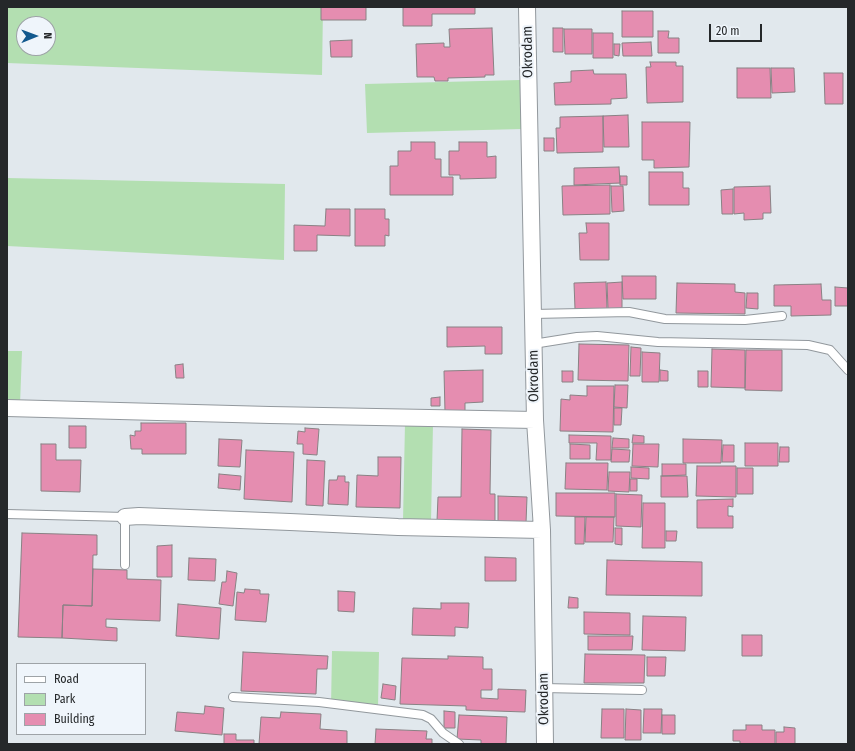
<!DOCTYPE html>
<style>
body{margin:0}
#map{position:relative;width:855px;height:751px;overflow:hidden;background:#e1e8ed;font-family:"Fira Sans Condensed",sans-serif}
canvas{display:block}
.frame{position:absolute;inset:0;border:8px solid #25282a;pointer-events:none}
.legend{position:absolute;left:16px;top:663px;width:130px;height:72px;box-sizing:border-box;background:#eff5fb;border:1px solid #9ea3a7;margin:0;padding:5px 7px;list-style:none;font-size:12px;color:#25282a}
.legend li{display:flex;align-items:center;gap:8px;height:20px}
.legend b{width:20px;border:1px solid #9ea3a7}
.north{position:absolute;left:16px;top:16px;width:40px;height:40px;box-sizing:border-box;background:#eff5fb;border:1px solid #9ea3a7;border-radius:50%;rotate:89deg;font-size:11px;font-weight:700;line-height:16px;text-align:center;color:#25282a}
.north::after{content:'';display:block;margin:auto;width:14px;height:18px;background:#12598e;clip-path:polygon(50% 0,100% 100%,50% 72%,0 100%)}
.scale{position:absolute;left:709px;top:24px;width:53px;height:18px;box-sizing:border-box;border:2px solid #25282a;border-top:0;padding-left:5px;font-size:12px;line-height:14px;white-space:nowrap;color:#25282a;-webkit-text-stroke:3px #eff5fb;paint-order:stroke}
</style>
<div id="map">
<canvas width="855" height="751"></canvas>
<div class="frame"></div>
<ul class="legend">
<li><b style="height:5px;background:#fff"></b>Road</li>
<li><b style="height:11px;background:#b3dfb1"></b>Park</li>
<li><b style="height:11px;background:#e58db0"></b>Building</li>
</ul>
<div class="north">N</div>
<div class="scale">20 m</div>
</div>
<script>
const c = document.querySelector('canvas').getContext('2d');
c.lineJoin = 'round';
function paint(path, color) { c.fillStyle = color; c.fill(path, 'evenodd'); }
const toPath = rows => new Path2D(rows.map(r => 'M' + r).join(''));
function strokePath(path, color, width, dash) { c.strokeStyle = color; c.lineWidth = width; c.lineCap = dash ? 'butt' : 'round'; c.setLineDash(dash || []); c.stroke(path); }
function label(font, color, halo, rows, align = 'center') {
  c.font = font + ' "Fira Sans Condensed",sans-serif'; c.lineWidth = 4; c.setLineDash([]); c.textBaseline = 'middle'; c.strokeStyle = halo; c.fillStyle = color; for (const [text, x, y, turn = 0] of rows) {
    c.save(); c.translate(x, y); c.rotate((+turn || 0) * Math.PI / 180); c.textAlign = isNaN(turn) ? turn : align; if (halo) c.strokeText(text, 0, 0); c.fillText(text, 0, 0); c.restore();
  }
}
const green = toPath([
 [7,7,323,7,322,75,7,63],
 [24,24,48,24,48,48,24,48],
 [520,80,522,129,367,133,365,84],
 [7,178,285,184,284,260,7,246],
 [7,351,22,351,20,405,7,405],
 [405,423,433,424,431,522,403,521],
 [332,651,379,652,378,707,331,707]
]);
const building = toPath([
 [321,7,366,7,366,20,321,20,321,7],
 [403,7,475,7,475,14,432,14,432,26,403,26,403,7],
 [622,11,653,11,653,37,622,37,622,11],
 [492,28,494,75,485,75,485,77,448,78,448,81,435,81,434,77,417,77,416,44,444,43,444,47,450,47,449,29,492,28],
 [553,28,563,28,563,52,553,52,553,28],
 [564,29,592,29,592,54,565,54,564,29],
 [658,31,669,31,668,38,679,38,679,53,658,53,658,31],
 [593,33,613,33,613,58,593,58,593,33],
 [352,40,352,57,331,57,330,41,352,40],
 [651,42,652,56,623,56,622,43,651,42],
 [614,44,620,44,619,56,614,55,614,44],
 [650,62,676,62,676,66,683,66,683,102,647,103,646,67,651,67,650,62],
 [737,68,770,68,771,98,737,98,737,68],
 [771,68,794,68,795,92,772,93,771,68],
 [593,70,594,74,626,74,627,98,611,99,611,104,555,105,554,83,571,82,571,71,593,70],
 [824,73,843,73,843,104,825,104,824,73],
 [628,115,629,147,604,147,603,116,628,115],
 [603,116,603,152,557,153,556,128,560,128,560,117,603,116],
 [642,122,690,122,689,167,654,168,654,160,642,160,642,122],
 [544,138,554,138,554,151,544,151,544,138],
 [411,142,435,142,435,159,441,159,441,177,453,177,453,195,390,195,390,166,398,166,398,151,411,151,411,142],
 [459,142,487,142,487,157,496,156,496,178,460,179,460,175,449,175,449,151,459,151,459,142],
 [619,167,620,183,574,185,574,168,619,167],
 [649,172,683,172,683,188,689,188,689,205,649,205,649,172],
 [620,176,627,176,627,185,620,185,620,176],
 [610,185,610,214,563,215,562,186,610,185],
 [611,186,623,186,624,211,612,212,611,186],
 [770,186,771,213,763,213,763,219,744,220,744,213,734,214,734,187,770,186],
 [733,189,733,214,722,214,721,190,733,189],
 [326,209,350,209,350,236,317,235,317,251,294,251,294,225,325,226,326,209],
 [355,209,385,209,385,219,389,219,389,236,385,235,385,246,355,246,355,209],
 [586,223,609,223,609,260,580,260,579,233,587,233,586,223],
 [622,276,656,276,656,299,623,299,622,276],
 [606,282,607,309,575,309,574,283,606,282],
 [622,282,622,308,608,309,607,283,622,282],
 [677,283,735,284,735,292,745,293,745,314,676,313,677,283],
 [821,284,822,300,831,300,831,315,791,316,791,306,774,306,774,285,821,284],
 [835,287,848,288,848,306,835,306,835,287],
 [747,293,758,293,758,309,746,308,747,293],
 [447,327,502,327,502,354,485,354,485,346,447,347,447,327],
 [579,344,629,345,628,381,578,380,579,344],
 [631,347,641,348,640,376,630,376,631,347],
 [712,349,745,350,745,388,711,387,712,349],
 [746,350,782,350,782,391,745,390,746,350],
 [642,352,660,353,659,382,642,382,642,352],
 [183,364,184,378,176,378,175,365,183,364],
 [483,370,483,402,465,403,465,412,445,412,444,371,483,370],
 [660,370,668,371,668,381,660,381,660,370],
 [562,371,573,371,573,382,562,382,562,371],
 [698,371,708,371,708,387,698,387,698,371],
 [615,385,628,385,627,408,614,407,615,385],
 [587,386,614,386,613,432,560,431,561,399,570,400,570,395,587,396,587,386],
 [440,397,440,406,431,406,431,398,440,397],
 [614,408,622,408,621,425,614,425,614,408],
 [141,423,186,423,186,454,142,454,142,449,131,449,130,435,135,436,135,431,141,431,141,423],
 [69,426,86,426,86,448,69,448,69,426],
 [305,428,319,429,317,455,303,454,303,444,297,444,298,431,305,432,305,428],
 [462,429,491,430,490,494,495,494,495,522,437,521,438,497,461,497,462,429],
 [569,435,611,436,611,460,596,460,597,443,569,443,569,435],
 [633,435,644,436,644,443,632,443,633,435],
 [613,438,629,439,629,448,612,448,613,438],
 [219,439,242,440,240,467,218,466,219,439],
 [683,439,722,440,721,463,683,463,683,439],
 [745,443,778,443,778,466,745,466,745,443],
 [41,444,56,444,56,460,81,460,80,492,41,491,41,444],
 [570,444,590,445,590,459,570,459,570,444],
 [633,444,659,444,658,467,632,466,633,444],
 [723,445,734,445,734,462,722,462,723,445],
 [780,447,789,447,789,462,779,462,780,447],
 [612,449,630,450,629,462,611,462,612,449],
 [246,450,294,452,292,502,244,499,246,450],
 [378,457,401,457,400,508,356,507,357,475,378,476,378,457],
 [307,460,325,461,323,506,306,505,307,460],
 [566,463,608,463,607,490,565,489,566,463],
 [662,464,686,464,686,475,662,476,662,464],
 [697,466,736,466,736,497,696,496,697,466],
 [631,467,649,468,649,479,631,478,631,467],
 [737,468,753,468,753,494,737,494,737,468],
 [609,472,630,472,629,492,608,491,609,472],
 [219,474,241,476,240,490,218,488,219,474],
 [338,476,345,476,345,482,349,482,348,505,328,504,329,480,337,480,338,476],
 [661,476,687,476,688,497,661,497,661,476],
 [630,479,637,479,637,491,630,491,630,479],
 [556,493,615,493,615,517,556,516,556,493],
 [616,494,642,495,641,527,616,526,616,494],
 [498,496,527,497,526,523,498,523,498,496],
 [733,499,733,507,728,506,728,516,733,516,733,528,697,528,697,500,733,499],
 [643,503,665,503,665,548,642,548,643,503],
 [575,517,585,517,584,544,575,544,575,517],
 [586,517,614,517,613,542,585,542,586,517],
 [615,528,622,528,622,545,615,544,615,528],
 [666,531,677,531,676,541,666,541,666,531],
 [22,533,97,535,97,555,93,555,92,606,63,605,62,638,18,637,22,533],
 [172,545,172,577,157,577,157,546,172,545],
 [485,557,516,558,516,581,485,581,485,557],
 [189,558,216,559,215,581,188,580,189,558],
 [607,560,702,562,702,596,606,595,607,560],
 [93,569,127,570,127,579,161,580,160,621,106,619,106,627,117,628,117,641,62,638,63,605,92,606,93,569],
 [227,571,237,573,233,606,219,604,222,582,226,582,227,571],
 [245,589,260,590,260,594,269,594,266,622,235,620,237,592,244,593,245,589],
 [338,591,355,592,354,612,338,611,338,591],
 [569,597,578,598,578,608,568,608,569,597],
 [441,603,469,603,468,628,455,627,455,636,412,635,413,608,441,609,441,603],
 [178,604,221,608,219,639,176,636,178,604],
 [584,612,630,613,630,635,584,634,584,612],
 [643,616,686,617,685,651,642,650,643,616],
 [742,635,762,635,762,656,742,656,742,635],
 [588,636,633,636,632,650,588,650,588,636],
 [243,652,328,656,327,669,317,669,316,694,241,691,243,652],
 [585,654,645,655,644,683,584,683,585,654],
 [448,656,483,657,483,669,492,669,492,690,481,690,481,698,498,699,498,689,526,690,525,712,466,710,466,706,400,704,402,658,448,659,448,656],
 [647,657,666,657,665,676,647,676,647,657],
 [383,684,396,686,395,700,381,698,383,684],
 [205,706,224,708,222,735,175,731,177,712,204,714,205,706],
 [602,709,624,709,624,738,601,738,602,709],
 [626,709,641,710,641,740,625,740,626,709],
 [644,709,662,709,661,733,643,733,644,709],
 [444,711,455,712,455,728,444,728,444,711],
 [281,712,321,714,320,729,347,731,347,744,259,744,261,717,280,718,281,712],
 [459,715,507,717,506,744,481,744,481,740,457,739,459,715],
 [662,715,675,715,675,734,662,734,662,715],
 [746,725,762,725,762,730,775,730,775,744,740,744,740,741,733,741,733,730,746,730,746,725],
 [784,727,795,728,795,744,776,744,776,732,784,732,784,727],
 [376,729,427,731,426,739,432,739,432,744,375,744,376,729],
 [224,734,236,734,236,740,254,740,254,744,224,744,224,734]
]);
const service = toPath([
 [533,314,629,312,665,319,745,320,782,316],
 [533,344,577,337,597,336,658,342,808,345,830,350,848,370],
 [7,514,125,517,125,565],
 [543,688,642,690],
 [233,697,319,702,423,715,431,719,443,733,459,744]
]);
const minor = toPath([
 [527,7,535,420,542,530,545,744],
 [7,408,270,415,535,420],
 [125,517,139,516,290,522,398,527,542,530]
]);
const streetNames = [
 ["Okrodam",528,52,-91],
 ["Okrodam",534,376,-91],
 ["Okrodam",544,699,-91]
];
paint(green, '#b3dfb1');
paint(building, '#e58db0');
strokePath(building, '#898184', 1);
strokePath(service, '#92989d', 10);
strokePath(minor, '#92989d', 18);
strokePath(service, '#fff', 8);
strokePath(minor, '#fff', 16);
label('14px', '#25282a', '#eff5fb', streetNames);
</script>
